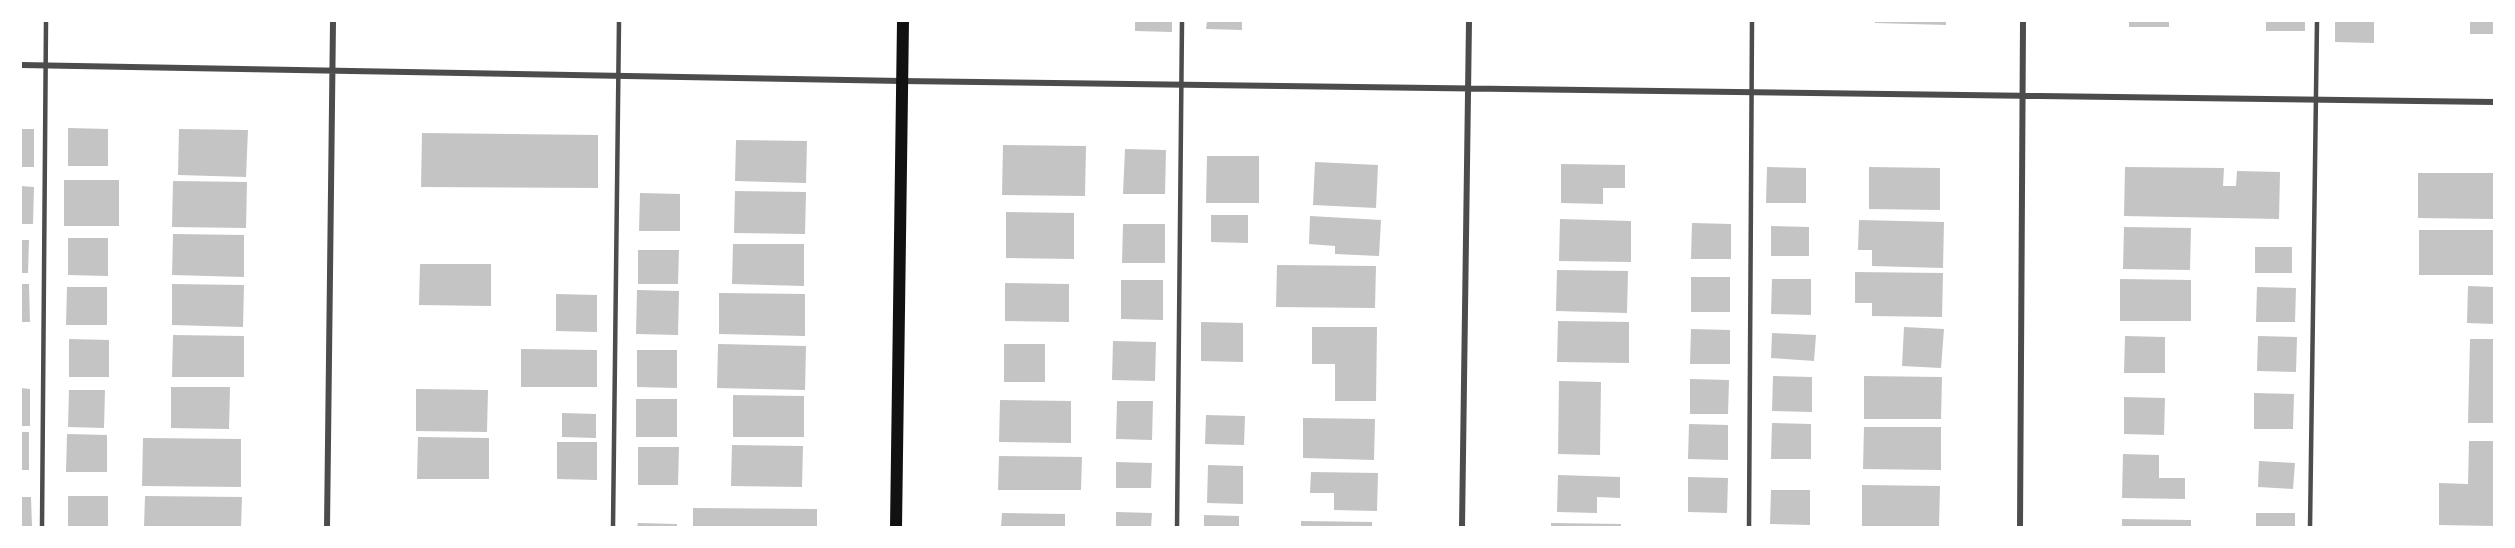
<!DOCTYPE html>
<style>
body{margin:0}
#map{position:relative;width:2515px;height:548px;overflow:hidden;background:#fff;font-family:Merriweather,serif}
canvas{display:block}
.frame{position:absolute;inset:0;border:22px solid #fff;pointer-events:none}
</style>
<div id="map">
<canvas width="2515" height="548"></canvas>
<div class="frame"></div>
</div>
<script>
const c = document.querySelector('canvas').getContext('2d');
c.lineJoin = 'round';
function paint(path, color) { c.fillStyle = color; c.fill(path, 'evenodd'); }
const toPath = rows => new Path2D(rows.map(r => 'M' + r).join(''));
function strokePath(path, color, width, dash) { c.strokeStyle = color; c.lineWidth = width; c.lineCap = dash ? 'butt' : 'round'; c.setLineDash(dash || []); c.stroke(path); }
const building = toPath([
 [1135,21,1172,21,1172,32,1135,31],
 [1207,21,1242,21,1242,30,1206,29],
 [1875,21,1946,21,1946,25,1875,23],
 [2129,21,2169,21,2169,27,2129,27],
 [2266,21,2305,21,2305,31,2266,31],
 [2335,21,2374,21,2374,43,2335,42],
 [2470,21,2494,21,2494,34,2470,34],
 [68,128,108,129,108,166,68,166],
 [21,129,34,129,34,167,21,167],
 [179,129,248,130,246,177,178,175],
 [422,133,598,135,598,188,421,187],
 [736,140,807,141,806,183,735,181],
 [1003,145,1086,146,1085,196,1002,195],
 [1125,149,1166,150,1165,194,1123,194],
 [1207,156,1259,156,1259,203,1206,203],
 [1315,162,1378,165,1376,208,1313,205],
 [1561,164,1625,165,1625,188,1603,188,1603,204,1561,203],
 [1767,167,1806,168,1806,203,1766,203],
 [1869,167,1940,168,1940,210,1869,209],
 [2125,167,2224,168,2223,186,2236,186,2237,171,2280,172,2279,219,2124,216],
 [2418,173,2494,173,2494,219,2418,218],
 [64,180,119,180,119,226,64,226],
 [173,181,247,182,246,228,172,227],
 [21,186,34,187,33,224,21,224],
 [735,191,806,192,805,234,734,233],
 [640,193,680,194,680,231,639,231],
 [1006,212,1074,213,1074,259,1006,258],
 [1211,215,1248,215,1248,243,1211,242],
 [1310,216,1381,220,1379,256,1335,254,1335,246,1309,244],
 [1560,219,1631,221,1631,262,1559,261],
 [1859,220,1944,222,1943,268,1872,266,1872,250,1858,250],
 [1692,223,1731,224,1731,259,1691,259],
 [1123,224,1165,224,1165,263,1122,263],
 [1771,226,1809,227,1809,256,1771,256],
 [2124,227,2191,228,2190,270,2123,269],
 [2419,230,2494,230,2494,275,2419,275],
 [173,234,244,235,244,277,172,275],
 [68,238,108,238,108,276,68,275],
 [21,240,29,240,28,273,21,273],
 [733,244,804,244,804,286,732,284],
 [2255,247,2292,247,2292,273,2255,273],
 [638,250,679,250,678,284,638,284],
 [420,264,491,264,491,306,419,305],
 [1277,265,1376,266,1375,308,1276,307],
 [1557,270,1628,271,1627,313,1556,311],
 [1855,272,1943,273,1942,317,1872,316,1872,303,1855,303],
 [1691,277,1730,277,1730,312,1691,312],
 [1772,279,1811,279,1811,315,1771,314],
 [2120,279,2191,280,2191,321,2120,321],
 [1121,280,1163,280,1163,320,1121,319],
 [1005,283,1069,284,1069,322,1005,321],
 [21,284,29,284,30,322,21,322],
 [172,284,244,285,243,327,172,325],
 [2468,286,2494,287,2494,324,2467,323],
 [67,287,107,287,107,325,66,325],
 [2257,287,2296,288,2295,322,2256,322],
 [637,290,679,291,678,335,636,334],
 [719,293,805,294,805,336,719,334],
 [556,294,597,295,597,332,556,331],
 [1558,321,1629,322,1629,363,1557,362],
 [1201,322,1243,323,1243,362,1201,361],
 [1312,327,1377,327,1376,401,1335,401,1335,364,1312,364],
 [1904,327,1944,329,1941,368,1902,366],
 [1691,329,1730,330,1730,364,1690,364],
 [1772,333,1816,335,1814,361,1771,358],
 [173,335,244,336,244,377,172,377],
 [2125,336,2165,337,2165,373,2124,373],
 [2258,336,2297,337,2296,372,2257,371],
 [69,339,109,340,109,377,69,377],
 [2470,339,2494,339,2494,423,2468,423],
 [1113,341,1156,342,1155,381,1112,380],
 [718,344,806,346,805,390,717,388],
 [1004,344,1045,344,1045,382,1004,382],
 [521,349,597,350,597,387,521,387],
 [637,350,677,350,677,388,637,387],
 [1773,376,1812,377,1812,412,1772,411],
 [1864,376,1942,377,1941,419,1864,419],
 [1690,379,1729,380,1728,414,1690,414],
 [1559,381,1601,382,1600,455,1558,454],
 [171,387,230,387,229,429,171,428],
 [21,388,30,389,30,426,21,426],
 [416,389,488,390,487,432,416,431],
 [69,390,105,390,104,428,68,427],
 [2254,393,2294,394,2293,429,2254,429],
 [733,395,804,396,804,437,733,437],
 [2124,397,2165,398,2164,435,2124,434],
 [636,399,677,399,677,437,636,437],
 [1000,400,1071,401,1071,443,999,442],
 [1117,401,1153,401,1152,440,1116,439],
 [562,413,596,414,596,438,562,437],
 [1206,415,1245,416,1244,445,1205,444],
 [1303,418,1375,419,1374,460,1303,458],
 [1772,423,1811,424,1811,459,1771,459],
 [1689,424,1728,425,1728,460,1688,459],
 [1864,427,1941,427,1941,470,1863,469],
 [21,432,29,432,29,470,21,470],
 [67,434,107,435,107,472,66,472],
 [418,437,489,438,489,479,417,479],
 [143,438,241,439,241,487,142,486],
 [2469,441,2494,441,2494,526,2439,525,2439,483,2468,484],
 [557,442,597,442,597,480,557,479],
 [732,445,803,446,802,487,731,486],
 [638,447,679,447,678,485,638,485],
 [2123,454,2159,455,2159,478,2185,478,2185,499,2122,498],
 [999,456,1082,457,1081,490,998,490],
 [2259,461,2295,463,2293,489,2258,487],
 [1116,462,1152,463,1151,488,1116,488],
 [1208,465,1243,466,1243,504,1207,503],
 [1311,472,1378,473,1377,511,1334,510,1334,493,1310,493],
 [1558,475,1620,477,1620,498,1597,497,1597,513,1557,512],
 [1688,477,1728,478,1727,513,1688,512],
 [1862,485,1940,486,1939,527,1862,527],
 [1771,490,1810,490,1810,525,1770,524],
 [68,496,108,496,108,527,68,527],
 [145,496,242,497,241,527,144,527],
 [21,497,31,497,32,527,21,527],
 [693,508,817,509,817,527,693,527],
 [1116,512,1152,513,1151,527,1116,527],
 [1002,513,1065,514,1065,527,1001,527],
 [2256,513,2295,513,2295,527,2256,527],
 [1204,515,1239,516,1239,527,1204,527],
 [2122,519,2191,520,2191,527,2122,527],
 [1301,521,1372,522,1372,527,1301,527],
 [638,523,677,524,677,527,637,527],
 [1551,523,1621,524,1621,527,1551,527]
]);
const service = toPath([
 [42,527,46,21],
 [613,527,619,21],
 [1177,527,1182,21],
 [1749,527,1752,21],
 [2310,527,2317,21]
]);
const minor = toPath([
 [21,65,902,81,2494,102],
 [327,527,333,21],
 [1462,527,1469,21],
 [2020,527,2023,21]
]);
const secondary = toPath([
 [896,527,903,21]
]);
paint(building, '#c4c4c4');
strokePath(service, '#4c4c4c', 4.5);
strokePath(minor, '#4c4c4c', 6);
strokePath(secondary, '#111', 12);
</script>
